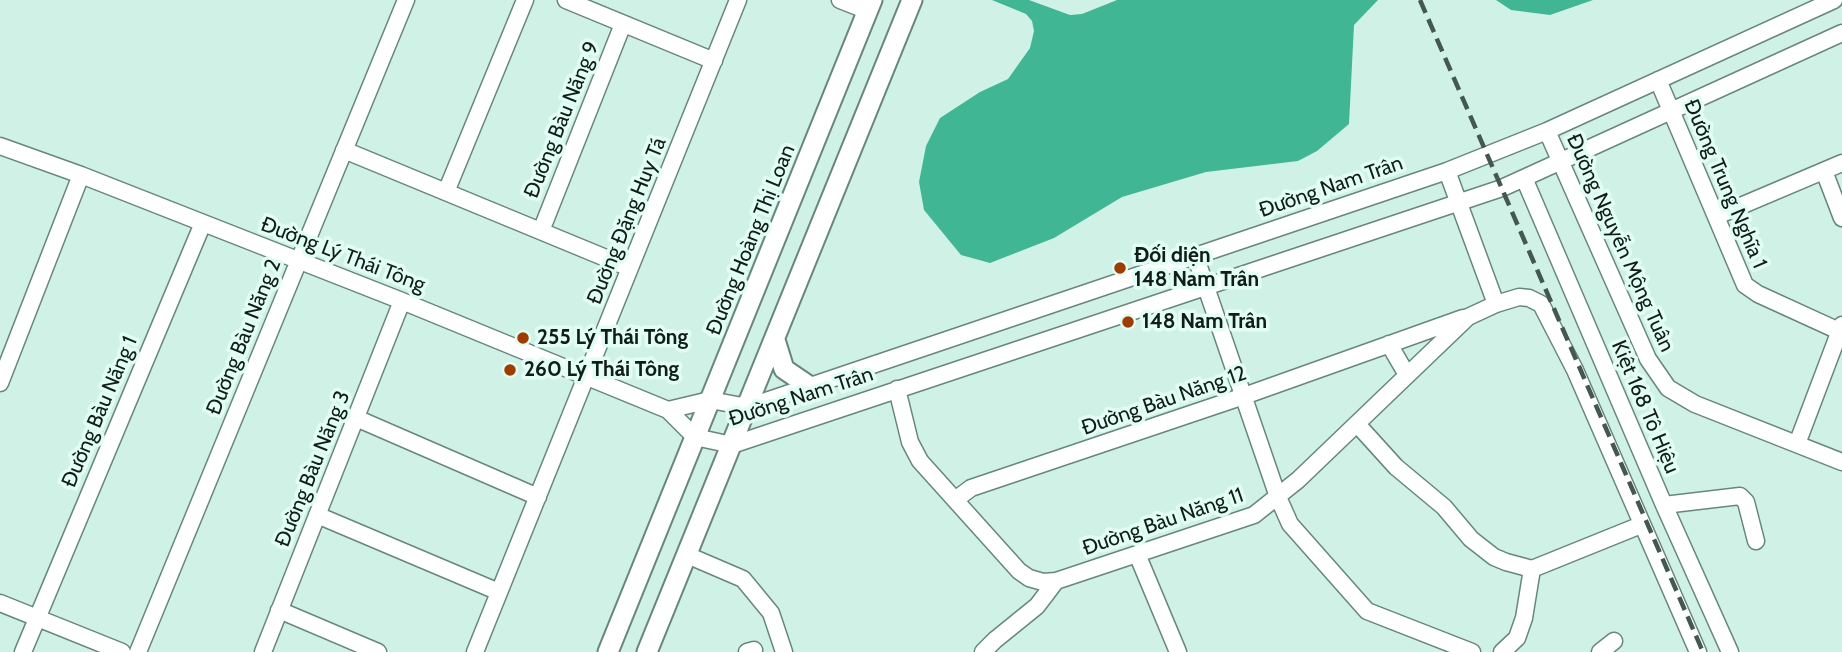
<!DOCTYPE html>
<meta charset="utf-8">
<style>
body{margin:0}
canvas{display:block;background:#d0f2e6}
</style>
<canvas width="1842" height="652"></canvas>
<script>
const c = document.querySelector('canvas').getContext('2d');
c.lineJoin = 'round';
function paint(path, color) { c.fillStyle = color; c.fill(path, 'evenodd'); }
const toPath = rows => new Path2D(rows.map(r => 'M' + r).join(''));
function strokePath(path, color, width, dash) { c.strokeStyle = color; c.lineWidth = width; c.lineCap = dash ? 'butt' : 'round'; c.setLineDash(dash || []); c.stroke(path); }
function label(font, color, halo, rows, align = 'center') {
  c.font = font + ' Cabin,sans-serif'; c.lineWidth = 7; c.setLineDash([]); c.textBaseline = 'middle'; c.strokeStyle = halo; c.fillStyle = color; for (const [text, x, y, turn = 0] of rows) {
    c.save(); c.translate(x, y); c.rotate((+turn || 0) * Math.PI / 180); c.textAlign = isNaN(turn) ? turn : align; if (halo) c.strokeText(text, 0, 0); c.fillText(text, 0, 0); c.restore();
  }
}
const water = toPath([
 [992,0,1029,0,1070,15,1082,14,1117,0,1378,0,1354,25,1349,124,1317,151,1298,161,1206,172,1122,197,1054,238,990,263,961,255,924,210,919,182,926,146,940,118,980,92,1008,79,1030,48,1034,31,1032,21,1026,14],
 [1496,0,1593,0,1550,15,1511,10]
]);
const minor = toPath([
 [566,0,714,61],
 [840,0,868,11],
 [1658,80,1745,285,1758,294,1839,331],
 [1547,131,1648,359,1668,388,1695,404,1842,462],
 [0,146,81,175,402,301,668,410,695,437,732,445,1502,188,1842,33],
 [344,150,630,268],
 [1447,171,1496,304],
 [1824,171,1842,218],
 [1524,178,1664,505,1730,652],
 [446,192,525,0],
 [1717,216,1842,163],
 [541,231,623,24],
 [1195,255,1278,497,1290,524,1367,611,1472,652],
 [1389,344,1407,375],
 [0,383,81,175],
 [897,389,910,442,920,461,1019,571,1029,578,1043,582,1056,581,1254,515,1298,480,1468,317,1496,304,1519,297,1529,298,1541,304,1575,370,1698,652],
 [668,410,710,400,748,407,1447,171,1547,131,1834,0],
 [356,418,538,497],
 [1357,424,1396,467,1444,507,1471,539,1494,557,1506,562,1532,569,1641,525],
 [1797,444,1842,325],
 [955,500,971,488,1244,396,1463,318],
 [1664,505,1740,496,1746,502,1756,541],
 [317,515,499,592],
 [1137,554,1178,652],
 [687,555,743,579,771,613,784,652],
 [0,603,122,652],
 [279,610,378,652],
 [23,652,203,223],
 [138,652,406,0],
 [263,652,402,301],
 [475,652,738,0],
 [747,652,754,650],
 [983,652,995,640,1037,606,1056,581],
 [1502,652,1517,638,1524,618,1532,569],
 [1600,652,1614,641]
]);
const major = toPath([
 [775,340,784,369,809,386],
 [608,652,872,0],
 [647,652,912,0]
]);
const rail = toPath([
 [1420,0,1703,652]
]);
const markers = [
 [1120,268,7,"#9f3c00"],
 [1128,322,7,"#9f3c00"],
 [523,338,7,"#9f3c00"],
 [510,370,7,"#9f3c00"]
];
const streetNames = [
 ["Đường Bàu Năng 9",562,120,-68],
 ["Đường Trung Nghĩa 1",1725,184,67],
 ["Đường Nam Trân",1331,187,-19],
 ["Đường Đặng Huy Tá",627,221,-68],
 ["Đường Hoàng Thị Loan",751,240,-68],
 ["Đường Nguyễn Mộng Tuân",1620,243,66],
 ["Đường Lý Thái Tông",343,255,21],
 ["Đường Bàu Năng 2",244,337,-68],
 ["Đường Nam Trân",801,397,-18],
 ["Đường Bàu Năng 12",1164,401,-19],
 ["Kiệt 168 Tô Hiệu",1645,407,67],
 ["Đường Bàu Năng 1",100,412,-67],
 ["Đường Bàu Năng 3",313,469,-68],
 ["Đường Bàu Năng 11",1163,522,-19]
];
const poiNames = [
 ["Đối diện",1134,256],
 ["148 Nam Trân",1134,280],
 ["148 Nam Trân",1142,322],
 ["255 Lý Thái Tông",537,338],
 ["260 Lý Thái Tông",524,370]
];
paint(water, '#41b695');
strokePath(minor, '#68877c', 19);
strokePath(major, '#68877c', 23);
strokePath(minor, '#fff', 16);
strokePath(major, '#fff', 19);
strokePath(rail, '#445750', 4.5, [14, 7]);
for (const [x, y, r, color] of markers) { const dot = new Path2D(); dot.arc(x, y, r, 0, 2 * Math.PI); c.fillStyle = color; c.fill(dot); strokePath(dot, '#e2fef4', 2.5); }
label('21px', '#101d18', '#e2fef4', streetNames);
label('bold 21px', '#101d18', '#e2fef4', poiNames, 'left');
</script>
